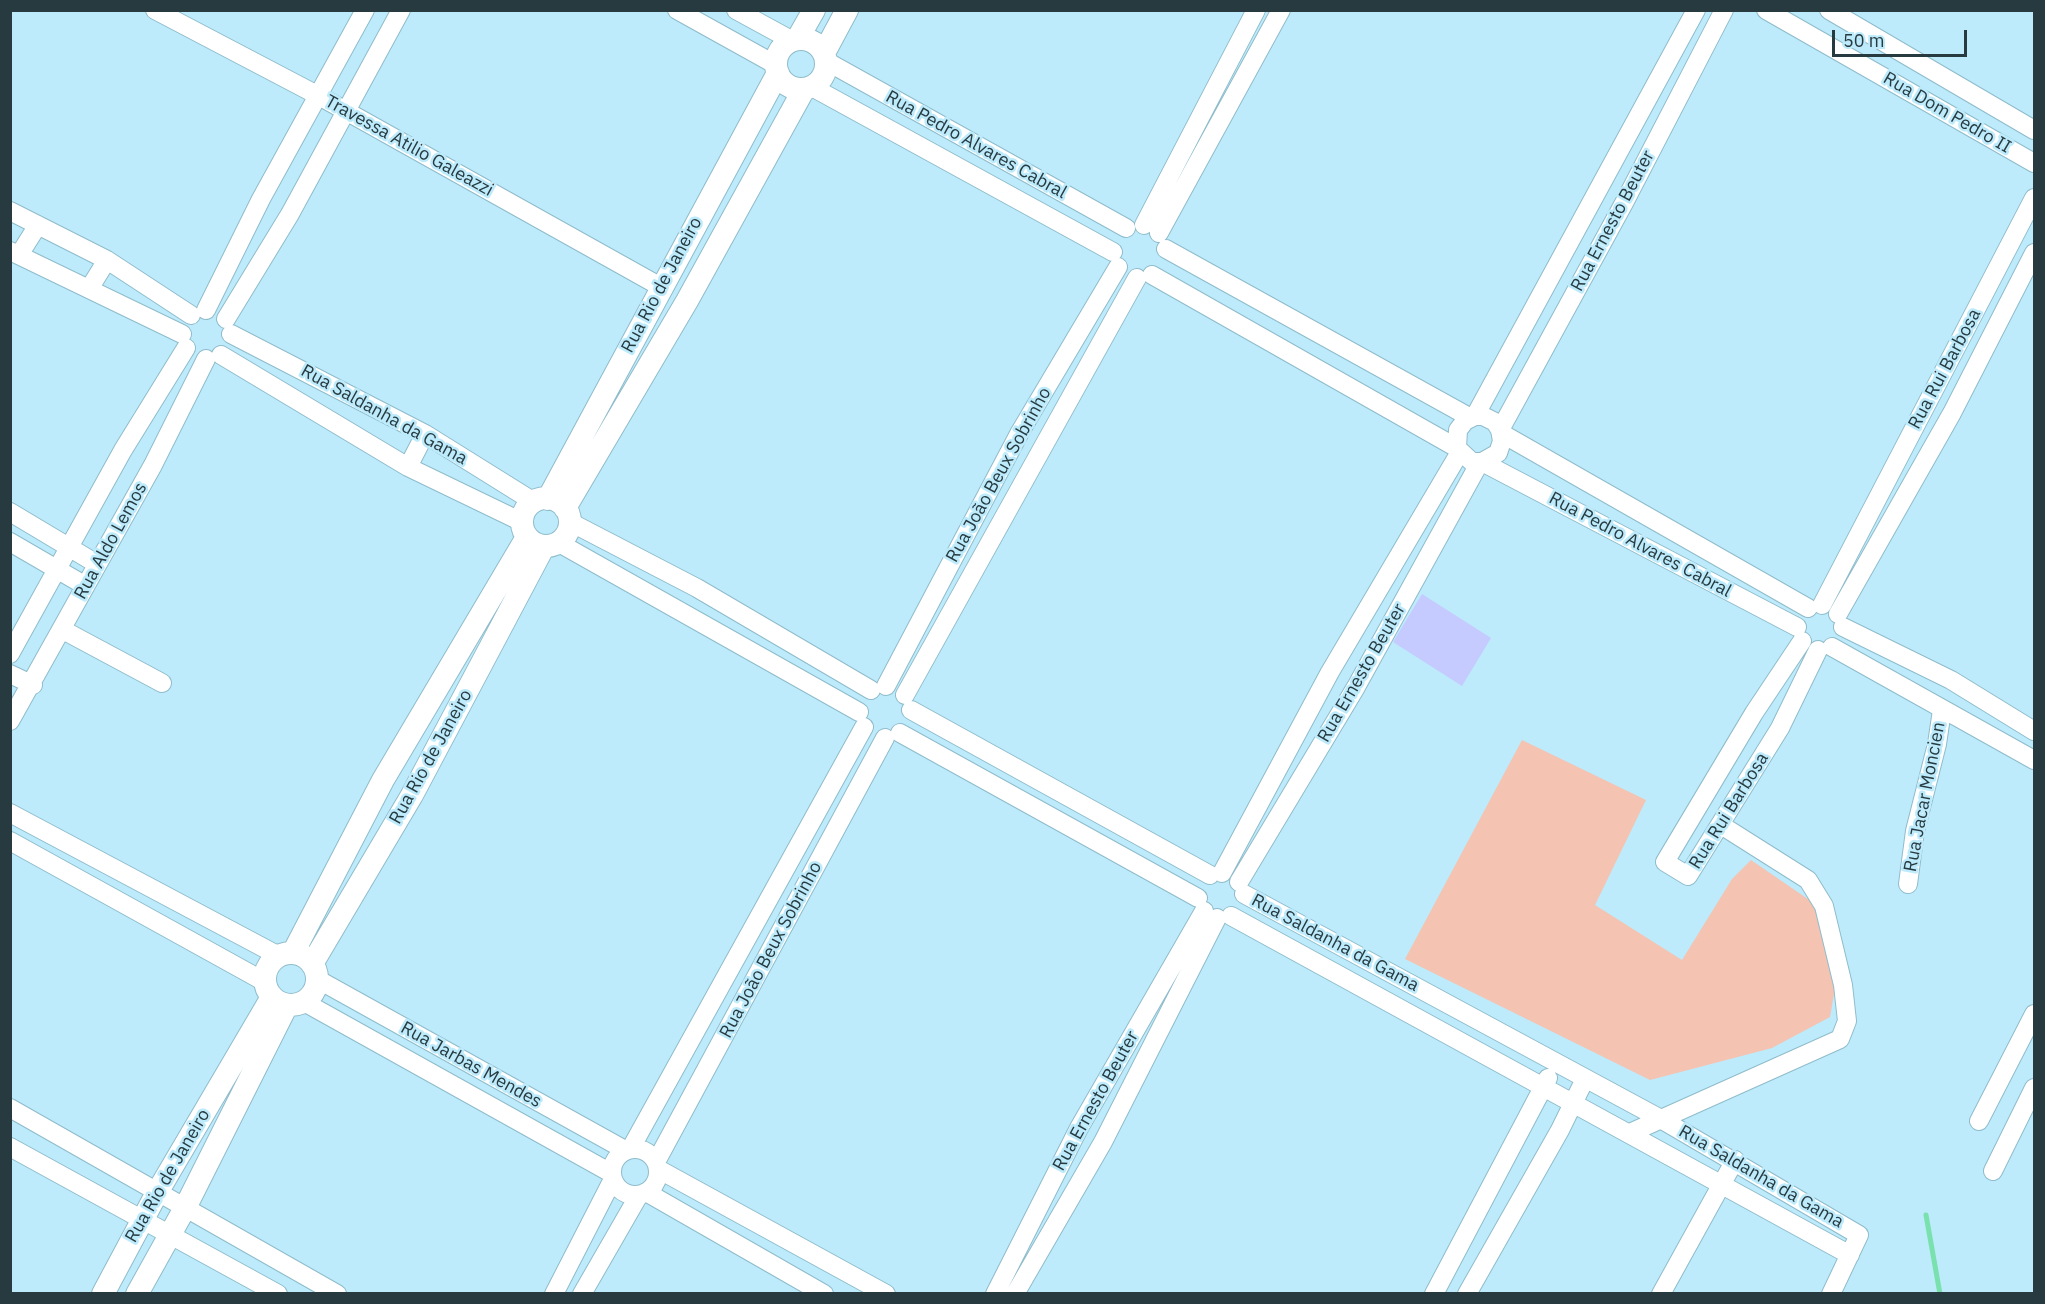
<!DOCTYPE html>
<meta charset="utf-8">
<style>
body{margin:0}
#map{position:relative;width:2045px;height:1304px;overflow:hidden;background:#bdebfb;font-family:"IBM Plex Sans",sans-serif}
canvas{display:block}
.frame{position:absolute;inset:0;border:12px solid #273a40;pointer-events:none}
.scale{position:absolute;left:1832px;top:30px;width:135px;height:27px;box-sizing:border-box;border:3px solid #273a40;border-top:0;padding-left:8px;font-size:18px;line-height:21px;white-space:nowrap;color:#273a40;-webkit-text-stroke:4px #bdebfb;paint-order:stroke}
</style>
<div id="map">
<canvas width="2045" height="1304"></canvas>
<div class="frame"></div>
<div class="scale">50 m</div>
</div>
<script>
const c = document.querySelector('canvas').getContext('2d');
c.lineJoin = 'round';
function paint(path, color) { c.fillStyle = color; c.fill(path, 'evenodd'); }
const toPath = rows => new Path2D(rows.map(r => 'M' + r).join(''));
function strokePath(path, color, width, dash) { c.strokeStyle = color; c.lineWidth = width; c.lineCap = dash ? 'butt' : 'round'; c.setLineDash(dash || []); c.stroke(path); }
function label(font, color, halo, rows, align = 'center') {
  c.font = font + ' "IBM Plex Sans",sans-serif'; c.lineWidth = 5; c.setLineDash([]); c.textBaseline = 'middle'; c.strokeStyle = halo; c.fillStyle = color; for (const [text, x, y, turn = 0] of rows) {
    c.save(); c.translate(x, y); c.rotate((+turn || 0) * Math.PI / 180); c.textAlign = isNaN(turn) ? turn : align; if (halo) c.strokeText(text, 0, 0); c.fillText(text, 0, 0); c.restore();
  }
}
const green = toPath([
 [1522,740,1646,800,1595,905,1682,960,1732,879,1751,860,1821,908,1837,977,1830,1017,1772,1048,1650,1080,1405,959]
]);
const stream = toPath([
 [1926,1215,1940,1294]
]);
const building = toPath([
 [1422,594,1491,638,1462,686,1393,642]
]);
const minor = toPath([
 [155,10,319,96,661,287],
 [677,10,776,65],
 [736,10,791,40],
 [1766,10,2034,163],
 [1829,10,2034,130],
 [826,61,1126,228],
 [812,87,1113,252],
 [10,211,107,260,191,315],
 [1144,225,1256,10],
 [1159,233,1281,10],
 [1166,249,1471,418],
 [10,251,182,334],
 [19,255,38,225],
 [1152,275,1457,448,1472,462,1482,462,1498,453,1502,441,1500,430,1495,422,1483,416,1475,416,1465,421,1458,430,1457,448],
 [89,289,107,260],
 [206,310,261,199,365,10],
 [226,319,290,214,401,10],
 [231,334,425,434,534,502],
 [221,355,408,467,522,522],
 [1475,416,1696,10],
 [1500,430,1624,203,1724,10],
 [1501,433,1808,608],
 [1482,462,1797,627],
 [408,467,425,434],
 [10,512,97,564],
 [570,522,697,588,871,690],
 [10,542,84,585],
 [559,543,859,712],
 [1822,605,2034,198],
 [1838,614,1952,413,2034,253],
 [1843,627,1951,680,2034,731],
 [63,630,162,683],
 [1802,641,1754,713,1665,862,1688,876,1780,728,1818,650],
 [1832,647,2034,760],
 [10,654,123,450,186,348],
 [10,674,33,685],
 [886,686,1020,432,1118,267],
 [905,695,1137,278],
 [911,710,1210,875],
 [10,721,153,465,206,359],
 [900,733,1198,898],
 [10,813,279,956],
 [10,841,265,982],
 [1222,873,1330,672,1460,452],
 [1239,882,1356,687,1480,462],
 [1908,884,1915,831,1937,744,1942,710],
 [1244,894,1659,1118,1859,1235,1831,1294],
 [1231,916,1850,1255],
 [317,979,625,1150],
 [304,1002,611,1173],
 [10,1108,337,1294],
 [1979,1121,2034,1014],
 [1630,1133,1840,1039,1847,1021,1843,985,1824,906,1808,880,1721,825],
 [10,1147,278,1294],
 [631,1148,864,727],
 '612 1172a23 23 0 1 1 46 0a23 23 0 1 1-46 0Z',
 [656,1162,885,738],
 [658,1169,886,1294],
 [1993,1171,2034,1088],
 [646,1192,824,1294],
 [554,1294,613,1179],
 [582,1294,639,1195],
 [995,1294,1079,1128,1204,911],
 [1015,1294,1103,1142,1217,918],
 [1434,1294,1548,1078],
 [1467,1294,1560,1130,1585,1079],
 [1661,1294,1735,1160]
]);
const major = toPath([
 [798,38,814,10],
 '776 64a25 25 0 1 1 50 0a25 25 0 1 1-50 0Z',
 [824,53,847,10],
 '522 522a24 24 0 1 1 48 0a24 24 0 1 1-48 0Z',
 [548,499,778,73],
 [565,508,687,301,804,89],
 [293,953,383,780,527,537],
 '265 979a26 26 0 1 1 52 0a26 26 0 1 1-52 0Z',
 [312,964,412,795,544,546],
 [103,1294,158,1191,272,997],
 [137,1294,186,1206,287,1005]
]);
const streetNames = [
 ["Rua Dom Pedro II",1947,113,30],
 ["Rua Pedro Alvares Cabral",976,145,29],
 ["Travessa Atilio Galeazzi",409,146,29],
 ["Rua Ernesto Beuter",1613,221,-62],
 ["Rua Rio de Janeiro",662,285,-62],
 ["Rua Rui Barbosa",1945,369,-62],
 ["Rua Saldanha da Gama",384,415,29],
 ["Rua João Beux Sobrinho",999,475,-61],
 ["Rua Aldo Lemos",111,541,-61],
 ["Rua Pedro Alvares Cabral",1640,545,28],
 ["Rua Ernesto Beuter",1362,673,-60],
 ["Rua Rio de Janeiro",431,757,-61],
 ["Rua Jacar Moncien",1925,797,-79],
 ["Rua Rui Barbosa",1729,811,-58],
 ["Rua Saldanha da Gama",1335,943,28],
 ["Rua João Beux Sobrinho",771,950,-62],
 ["Rua Jarbas Mendes",471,1065,29],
 ["Rua Ernesto Beuter",1096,1101,-61],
 ["Rua Rio de Janeiro",168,1176,-60],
 ["Rua Saldanha da Gama",1761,1177,30]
];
paint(green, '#f4c3b1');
strokePath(stream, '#79e1ad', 5);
paint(building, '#c5caff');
strokePath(minor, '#8fbccb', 20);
strokePath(major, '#8fbccb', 24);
strokePath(minor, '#fff', 18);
strokePath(major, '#fff', 22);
label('18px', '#273a40', '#bdebfb', streetNames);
</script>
